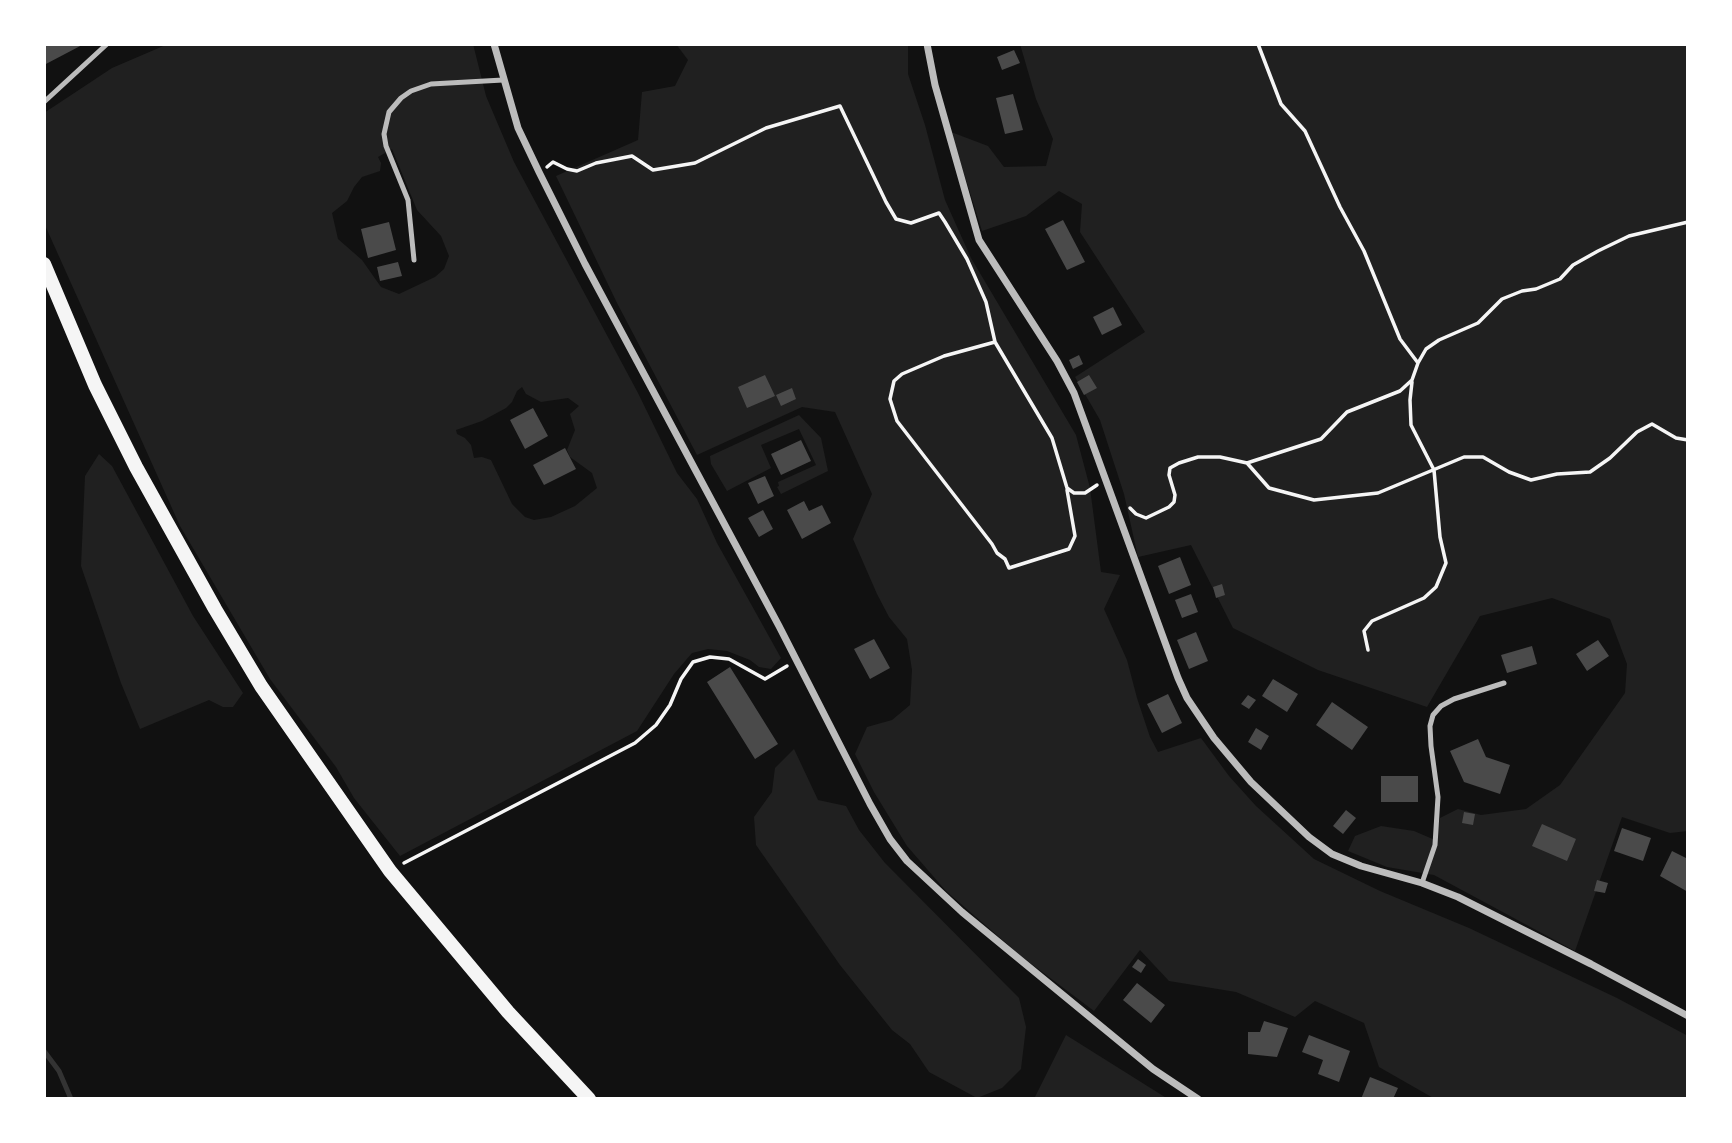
<!DOCTYPE html>
<style>
body{margin:0}
#map{position:relative;width:1732px;height:1143px;overflow:hidden;background:#111;font-family:"Work Sans",sans-serif}
canvas{display:block}
.frame{position:absolute;inset:0;border:46px solid #fff;pointer-events:none}
</style>
<div id="map">
<canvas width="1732" height="1143"></canvas>
<div class="frame"></div>
</div>
<script>
const c = document.querySelector('canvas').getContext('2d');
c.lineJoin = 'round';
function paint(path, color) { c.fillStyle = color; c.fill(path, 'evenodd'); }
const toPath = rows => new Path2D(rows.map(r => 'M' + r).join(''));
function strokePath(path, color, width, dash) { c.strokeStyle = color; c.lineWidth = width; c.lineCap = dash ? 'butt' : 'round'; c.setLineDash(dash || []); c.stroke(path); }
const green = toPath([
 [168,44,473,44,486,96,514,162,638,393,677,473,697,499,717,543,781,658,771,669,759,667,750,660,727,651,708,649,692,653,674,674,637,731,400,856,354,798,336,767,270,679,180,526,44,223,44,113,112,68],
 [392,149,417,210,441,236,449,256,444,269,435,277,399,294,381,287,362,260,338,239,332,213,347,201,354,187,362,177,380,171,381,163,378,157],
 [522,387,526,394,541,402,568,398,579,406,570,414,575,430,567,450,570,457,592,473,597,488,575,506,551,517,534,520,525,517,512,504,491,460,482,457,474,458,471,445,465,438,457,434,456,430,482,421,506,408,512,402,517,391],
 [676,44,908,44,908,74,925,125,945,200,971,258,1076,435,1090,488,1101,572,1120,575,1104,609,1127,660,1137,698,1150,737,1158,752,1201,738,1229,776,1256,806,1314,859,1380,891,1469,928,1617,998,1688,1036,1688,1099,1435,1099,1379,1067,1364,1023,1315,1001,1295,1017,1236,992,1169,981,1140,950,1094,1011,1021,956,946,891,907,846,874,792,855,754,867,727,892,720,910,705,912,670,907,639,889,617,877,594,853,539,872,494,835,412,802,407,697,455,617,303,556,176,638,140,642,92,675,86,688,60],
 [1020,44,1688,44,1688,831,1670,833,1622,817,1575,951,1434,875,1387,867,1348,851,1355,836,1381,826,1414,831,1435,840,1440,818,1458,809,1481,815,1526,809,1560,785,1625,693,1627,664,1610,619,1552,598,1480,616,1427,707,1318,670,1233,628,1191,545,1138,557,1124,494,1100,420,1075,377,1145,332,1080,232,1082,204,1059,191,1026,216,982,231,951,132,988,146,1004,167,1046,166,1053,139,1036,99],
 [799,415,821,438,828,471,781,494,777,487,779,486,778,482,816,465,799,429,761,445,771,468,727,491,711,464,710,456],
 [99,454,112,466,193,616,243,693,233,707,223,707,209,700,140,729,121,683,81,566,85,476],
 [794,749,818,800,846,806,859,830,885,863,1019,998,1026,1027,1021,1069,1002,1088,977,1098,929,1072,910,1044,892,1030,840,965,756,845,754,817,772,792,775,768],
 [1066,1035,1168,1099,1034,1099]
]);
const stream = toPath([
 [44,1051,59,1071,71,1099]
]);
const building = toPath([
 [44,44,84,44,44,65],
 [1014,50,1020,63,1002,70,997,57],
 [1013,94,1023,130,1005,134,996,98],
 [1063,220,1085,262,1067,270,1045,229],
 [389,222,396,250,368,258,361,229],
 [398,262,402,276,380,281,377,267],
 [1113,307,1122,325,1102,335,1093,317],
 [1079,355,1083,364,1073,369,1069,360],
 [765,375,775,396,747,408,738,387],
 [1089,375,1097,388,1084,395,1077,382],
 [792,388,796,399,781,406,776,395],
 [533,408,548,436,525,449,510,420],
 [801,440,811,461,781,475,771,454],
 [565,448,576,469,544,485,533,465],
 [765,476,774,496,758,504,748,483],
 [804,501,809,511,822,505,831,523,802,539,787,510],
 [763,510,773,529,759,537,748,518],
 [1180,557,1191,585,1169,594,1158,566],
 [1222,584,1225,595,1216,598,1213,587],
 [1191,594,1198,612,1182,618,1175,600],
 [1196,632,1208,661,1189,669,1177,640],
 [874,639,890,668,870,679,854,649],
 [1598,640,1609,656,1587,671,1576,654],
 [1532,646,1537,664,1507,673,1501,655],
 [730,667,778,744,755,759,707,682],
 [1273,679,1298,694,1287,712,1262,696],
 [1168,694,1182,723,1162,733,1147,704],
 [1248,695,1256,700,1249,709,1241,704],
 [1332,702,1368,727,1352,750,1316,725],
 [1256,728,1269,736,1261,750,1248,742],
 [1478,739,1486,757,1510,765,1500,794,1464,782,1450,751],
 [1381,776,1418,776,1418,802,1381,802],
 [1346,810,1356,818,1343,834,1333,826],
 [1464,812,1475,814,1473,825,1462,823],
 [1542,824,1576,839,1567,861,1532,846],
 [1622,828,1651,838,1643,861,1614,851],
 [1672,851,1688,859,1688,892,1660,876],
 [1597,880,1608,883,1605,893,1594,891],
 [1138,959,1146,965,1141,973,1132,967],
 [1137,983,1165,1005,1151,1023,1123,1000],
 [1264,1021,1288,1028,1277,1057,1248,1054,1248,1032,1260,1032],
 [1309,1035,1350,1051,1339,1082,1318,1074,1323,1060,1302,1052],
 [1370,1077,1398,1088,1393,1099,1361,1099]
]);
const path = toPath([
 [1258,44,1281,104,1305,131,1340,207,1364,251,1400,339,1418,363],
 [547,167,553,162,567,169,577,171,596,163,632,156,653,170,695,163,766,128,840,106,886,202,896,219,911,223,939,213,945,222,967,259,986,302,995,342,1052,438,1067,488,1074,493,1085,493,1097,485],
 [995,342,944,356,902,374,894,381,890,399,897,421,992,544,997,553,1005,559,1009,568,1069,549,1075,536,1067,490],
 [1247,463,1269,488,1314,500,1378,493,1464,457,1483,457,1509,472,1531,480,1557,474,1590,472,1610,458,1637,432,1652,424,1676,438,1688,440],
 [1130,508,1136,514,1146,518,1169,507,1174,502,1175,495,1169,475,1170,468,1179,463,1198,457,1220,457,1247,463,1321,439,1347,412,1400,391,1412,380,1418,363,1426,349,1439,340,1478,323,1502,299,1522,291,1536,289,1560,279,1573,265,1598,251,1629,236,1688,222],
 [1368,650,1364,631,1372,621,1424,598,1436,587,1446,563,1440,537,1434,470,1411,425,1410,400,1412,382],
 [404,863,635,743,656,725,670,705,681,679,693,662,710,657,729,659,765,679,787,666]
]);
const service = toPath([
 [44,102,107,44],
 [414,260,408,200,386,146,384,134,389,112,401,98,411,91,431,84,503,80],
 [1422,883,1435,845,1438,797,1431,746,1430,726,1433,715,1441,706,1454,699,1504,683]
]);
const minor = toPath([
 [494,44,518,128,539,172,585,264,779,626,870,804,890,839,907,861,962,912,1153,1069,1198,1099],
 [927,44,935,85,979,240,1057,361,1074,393,1178,678,1187,698,1214,738,1251,782,1309,837,1332,854,1361,866,1422,883,1458,897,1591,964,1688,1016]
]);
const secondary = toPath([
 [44,264,95,385,136,467,215,609,261,686,390,871,508,1012,589,1099]
]);
paint(green, '#202020');
strokePath(stream, '#333', 5);
paint(building, '#4a4a4a');
strokePath(path, '#f5f5f5', 3.5);
strokePath(service, '#bcbcbc', 5);
strokePath(minor, '#bcbcbc', 7);
strokePath(secondary, '#f5f5f5', 14);
</script>
